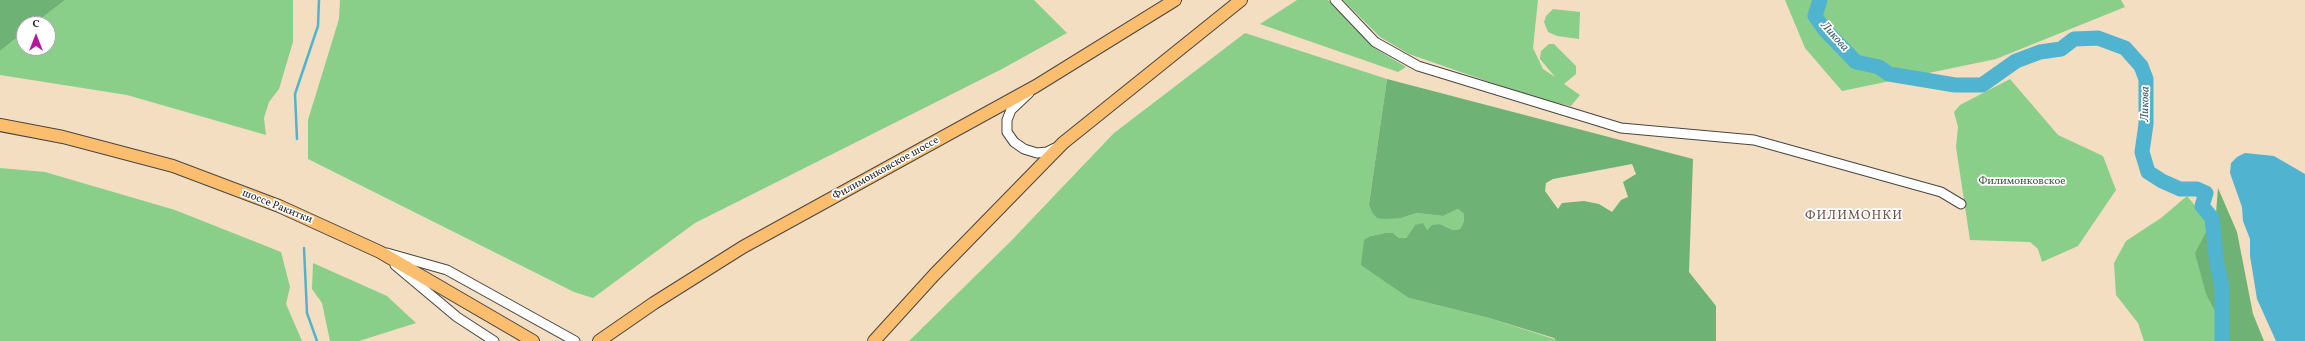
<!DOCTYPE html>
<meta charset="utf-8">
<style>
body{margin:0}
#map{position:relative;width:2305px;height:341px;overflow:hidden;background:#f3dec1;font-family:Vollkorn,serif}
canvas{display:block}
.north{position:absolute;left:16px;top:16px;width:40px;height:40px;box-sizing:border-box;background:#fff;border:1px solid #aaa;border-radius:50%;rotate:0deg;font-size:11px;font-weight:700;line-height:16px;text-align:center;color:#2b2b2b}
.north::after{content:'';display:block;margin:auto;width:14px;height:18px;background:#b5179e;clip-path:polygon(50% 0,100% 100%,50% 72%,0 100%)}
</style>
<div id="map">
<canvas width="2305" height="341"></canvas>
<div class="north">С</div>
</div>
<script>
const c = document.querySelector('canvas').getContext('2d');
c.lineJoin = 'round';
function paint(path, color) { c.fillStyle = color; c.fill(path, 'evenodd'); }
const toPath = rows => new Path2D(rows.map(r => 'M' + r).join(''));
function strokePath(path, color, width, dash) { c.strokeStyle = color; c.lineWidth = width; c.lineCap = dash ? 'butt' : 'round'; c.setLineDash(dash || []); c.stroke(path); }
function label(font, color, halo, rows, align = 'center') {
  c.font = font + ' Vollkorn,serif'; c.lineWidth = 3.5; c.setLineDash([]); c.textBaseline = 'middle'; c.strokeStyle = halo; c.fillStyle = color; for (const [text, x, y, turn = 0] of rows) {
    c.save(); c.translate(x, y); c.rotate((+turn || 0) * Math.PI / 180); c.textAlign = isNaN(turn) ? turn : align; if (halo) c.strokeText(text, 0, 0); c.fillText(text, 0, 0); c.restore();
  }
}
const green = toPath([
 [65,0,293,0,293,42,279,89,269,102,264,118,266,135,127,95,0,75,0,51,24,32,24,48,48,48,48,24,34,24],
 [340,0,1034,0,1067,33,1002,69,695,223,593,298,574,292,308,159,308,120,339,19],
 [1297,0,1328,0,1376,49,1406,67,1398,72,1260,24],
 [1343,0,1538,0,1533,48,1543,69,1555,77,1540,59,1541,51,1549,44,1554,44,1576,66,1576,74,1564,84,1580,95,1571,106,1538,99,1409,54,1380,37],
 [1785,0,2121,0,2125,7,1996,59,1842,91,1805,48],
 [1553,9,1580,12,1579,39,1557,36,1548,32,1544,22,1546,16],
 [1245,33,1387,79,1369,204,1401,218,1417,213,1443,216,1458,209,1464,214,1464,221,1460,229,1453,230,1440,224,1426,230,1415,225,1406,238,1399,238,1393,233,1385,233,1371,236,1409,298,1489,318,1554,339,1556,341,909,341,1011,241,1114,133],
 [2010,79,2058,135,2103,156,2116,190,2078,246,2042,262,2038,249,2030,242,1970,240,1956,147,1958,127,1954,112,1960,105],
 [0,168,45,172,175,210,281,252,290,287,286,304,302,341,0,341],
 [2187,196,2207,220,2217,283,2218,341,2144,341,2138,323,2116,295,2114,263,2126,241,2161,218],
 [313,263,387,296,416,323,359,341,330,341,322,303,312,289]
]);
const forest = toPath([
 [0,0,65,0,34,24,24,24,24,32,0,51],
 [1387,79,1693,159,1689,272,1716,306,1716,341,1556,341,1554,338,1489,318,1409,298,1361,265,1364,240,1371,236,1385,233,1393,233,1399,238,1406,238,1415,225,1423,223,1427,230,1432,225,1440,224,1453,230,1460,229,1464,221,1464,214,1458,209,1443,216,1417,213,1401,218,1385,219,1377,218,1372,212,1369,204],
 [1632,164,1636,174,1623,182,1628,197,1621,200,1612,212,1599,204,1584,201,1562,203,1558,209,1545,191,1546,183,1553,179],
 [2218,188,2237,232,2253,314,2264,341,2228,341,2228,335,2206,294,2195,253,2216,213]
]);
const water = toPath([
 [2245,153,2274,156,2305,174,2305,341,2276,341,2257,299,2250,256,2250,239,2243,221,2242,207,2230,173,2231,163,2237,157]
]);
const stream = toPath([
 [297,139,295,94,318,26,319,0],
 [304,248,307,313,317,341]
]);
const river = toPath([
 [1820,0,1815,16,1825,30,1856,62,1879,67,1889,74,1955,85,1982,85,2016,61,2040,52,2061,49,2074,39,2098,38,2125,48,2141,66,2146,79,2146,124,2142,152,2148,172,2162,181,2180,189,2197,189,2206,193,2202,206,2212,218,2217,265,2222,287,2222,341]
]);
const minor = toPath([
 [1335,0,1375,42,1418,66,1621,128,1754,140,1941,192,1961,204],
 [1029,93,1011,110,1007,120,1007,132,1014,142,1024,149,1037,153,1047,152,1055,148],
 [387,253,447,270,575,341],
 [395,265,457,317,494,341]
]);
const major = toPath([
 [0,125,63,137,173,166,279,206,380,252,533,341],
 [599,341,654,303,743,247,1036,86,1175,0],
 [874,341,934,275,1063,143,1241,0]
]);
const streetNames = [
 ["Филимонковское шоссе",886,169,-29],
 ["шоссе Ракитки",277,207,22]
];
const parkNames = [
 ["Филимонковское",2022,182]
];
const waterNames = [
 ["Ликова",1834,37,48],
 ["Ликова",2146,104,-89]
];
const quarterNames = [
 ["ФИЛИМОНКИ",1854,217]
];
paint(green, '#89cf8a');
paint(forest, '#6eb276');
paint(water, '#50b3cf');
strokePath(stream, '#50b3cf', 2.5);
strokePath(river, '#50b3cf', 15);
strokePath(minor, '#494642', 11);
strokePath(major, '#494642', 14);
strokePath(minor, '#fff', 9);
strokePath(major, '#fbbd6e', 12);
label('11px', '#2b2b2b', '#fff', streetNames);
label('11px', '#475c48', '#fff', parkNames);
label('italic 12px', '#3a616d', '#fff', waterNames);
c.letterSpacing = '1px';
label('13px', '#71554e', '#fff', quarterNames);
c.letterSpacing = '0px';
</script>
